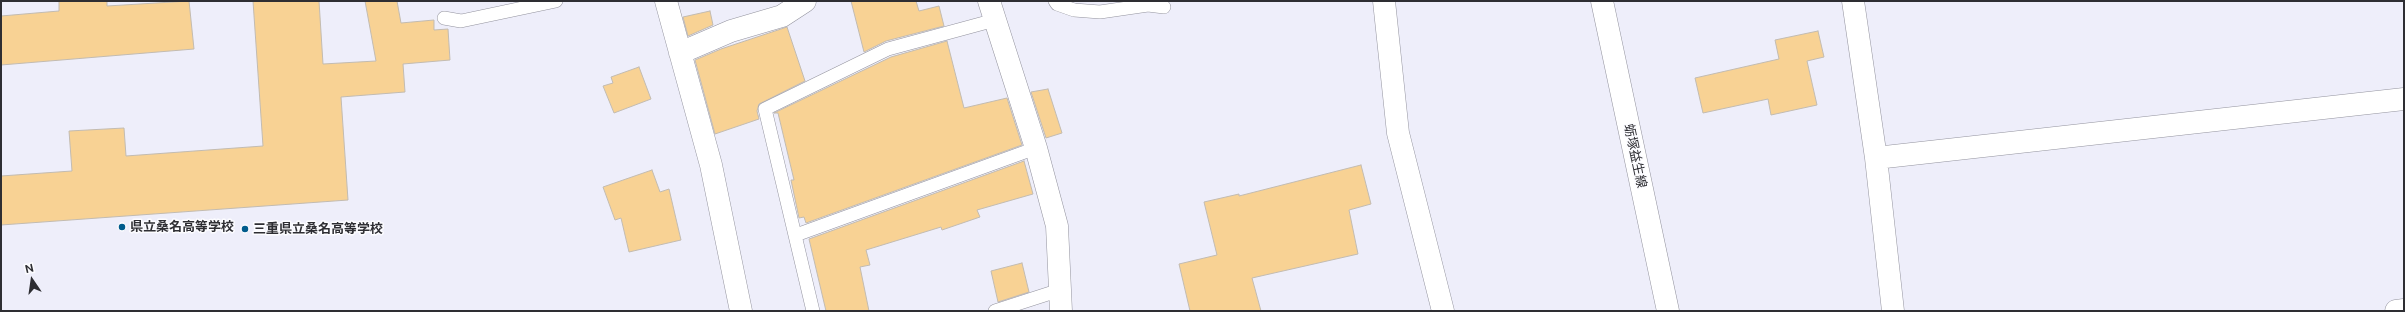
<!DOCTYPE html>
<meta charset="utf-8">
<style>
body{margin:0}
#map{position:relative;width:2405px;height:312px;overflow:hidden;background:#eeeefa;font-family:"Public Sans",sans-serif}
canvas{display:block}
.frame{position:absolute;inset:0;border:2px solid #2e2e33;pointer-events:none}
.north{position:absolute;left:12px;top:260px;width:40px;height:40px;-webkit-text-stroke:3px #fcfcff;paint-order:stroke;rotate:347deg;font-size:11px;font-weight:700;line-height:16px;text-align:center;color:#2e2e33}
.north::after{content:'';display:block;margin:auto;width:14px;height:18px;background:#2e2e33;clip-path:polygon(50% 0,100% 100%,50% 72%,0 100%)}
</style>
<div id="map">
<canvas width="2405" height="312"></canvas>
<div class="frame"></div>
<div class="north">N</div>
</div>
<script>
const c = document.querySelector('canvas').getContext('2d');
c.lineJoin = 'round';
function paint(path, color) { c.fillStyle = color; c.fill(path, 'evenodd'); }
const toPath = rows => new Path2D(rows.map(r => 'M' + r).join(''));
function strokePath(path, color, width, dash) { c.strokeStyle = color; c.lineWidth = width; c.lineCap = dash ? 'butt' : 'round'; c.setLineDash(dash || []); c.stroke(path); }
function label(font, color, halo, rows, align = 'center') {
  c.font = font + ' "Public Sans","Noto Sans JP",sans-serif'; c.lineWidth = 3; c.setLineDash([]); c.textBaseline = 'middle'; c.strokeStyle = halo; c.fillStyle = color; for (const [text, x, y, turn = 0] of rows) {
    c.save(); c.translate(x, y); c.rotate((+turn || 0) * Math.PI / 180); c.textAlign = isNaN(turn) ? turn : align; if (halo) c.strokeText(text, 0, 0); c.fillText(text, 0, 0); c.restore();
  }
}
const building = toPath([
 [59,1,107,1,107,6,189,1,194,49,1,65,1,16,59,11,59,1],
 [253,1,319,1,323,64,376,61,365,1,397,1,401,23,434,20,434,30,448,29,450,60,403,64,405,92,341,97,348,200,1,225,1,176,72,171,69,131,124,128,126,156,263,146,253,1],
 [851,1,916,1,919,11,939,6,944,26,886,41,864,52,851,1],
 [710,11,713,25,688,36,683,17,710,11],
 [787,27,805,81,759,104,757,111,759,119,715,134,695,60,721,49,787,27],
 [1818,31,1824,57,1807,61,1817,105,1771,115,1768,99,1703,113,1695,78,1779,59,1775,40,1818,31],
 [947,41,964,108,1007,98,1022,145,806,223,804,217,799,218,791,180,794,180,778,113,774,113,891,57,947,41],
 [639,67,651,99,614,113,603,86,613,83,611,77,639,67],
 [1048,89,1062,133,1046,138,1031,92,1048,89],
 [1024,161,1033,194,977,210,980,217,942,230,941,227,866,250,870,265,860,267,869,311,826,311,809,239,1024,161],
 [1361,165,1371,204,1349,210,1358,254,1252,278,1261,311,1190,311,1179,264,1217,255,1204,202,1239,194,1239,196,1361,165],
 [652,170,660,192,669,189,681,240,629,252,621,218,615,220,603,187,652,170],
 [1022,263,1029,292,998,302,991,271,1022,263]
]);
const service = toPath([
 [1055,1,1057,4,1074,10,1100,12,1148,5,1164,7],
 [444,18,461,21,556,1],
 [796,235,1036,148],
 [813,311,765,109,888,49,995,20],
 [995,311,1060,290]
]);
const minor = toPath([
 [666,1,711,165,741,311],
 [989,1,1036,148,1057,226,1061,311],
 [1384,1,1398,133,1443,311],
 [1853,1,1876,158,1893,311],
 [680,53,731,31,782,16,805,1],
 [1876,158,2404,99],
 [2396,311,2404,310]
]);
const tertiary = toPath([
 [1602,1,1668,311]
]);
const markers = [
 [122,227,4,"#005b8c"],
 [245,229,4,"#005b8c"]
];
const streetNames = [
 ["蛎塚益生線",1635,156,78]
];
const poiNames = [
 ["県立桑名高等学校",130,227],
 ["三重県立桑名高等学校",253,229]
];
paint(building, '#f8d294');
strokePath(building, '#c2bbb1', 1);
strokePath(service, '#93939e', 14);
strokePath(minor, '#93939e', 23);
strokePath(tertiary, '#93939e', 23);
strokePath(service, '#fff', 13);
strokePath(minor, '#fff', 22);
strokePath(tertiary, '#fff', 22);
for (const [x, y, r, color] of markers) { const dot = new Path2D(); dot.arc(x, y, r, 0, 2 * Math.PI); c.fillStyle = color; c.fill(dot); strokePath(dot, '#fcfcff', 1.5); }
label('13px', '#2e2e33', '#fcfcff', streetNames);
label('bold 13px', '#2e2e33', '#fcfcff', poiNames, 'left');
</script>
